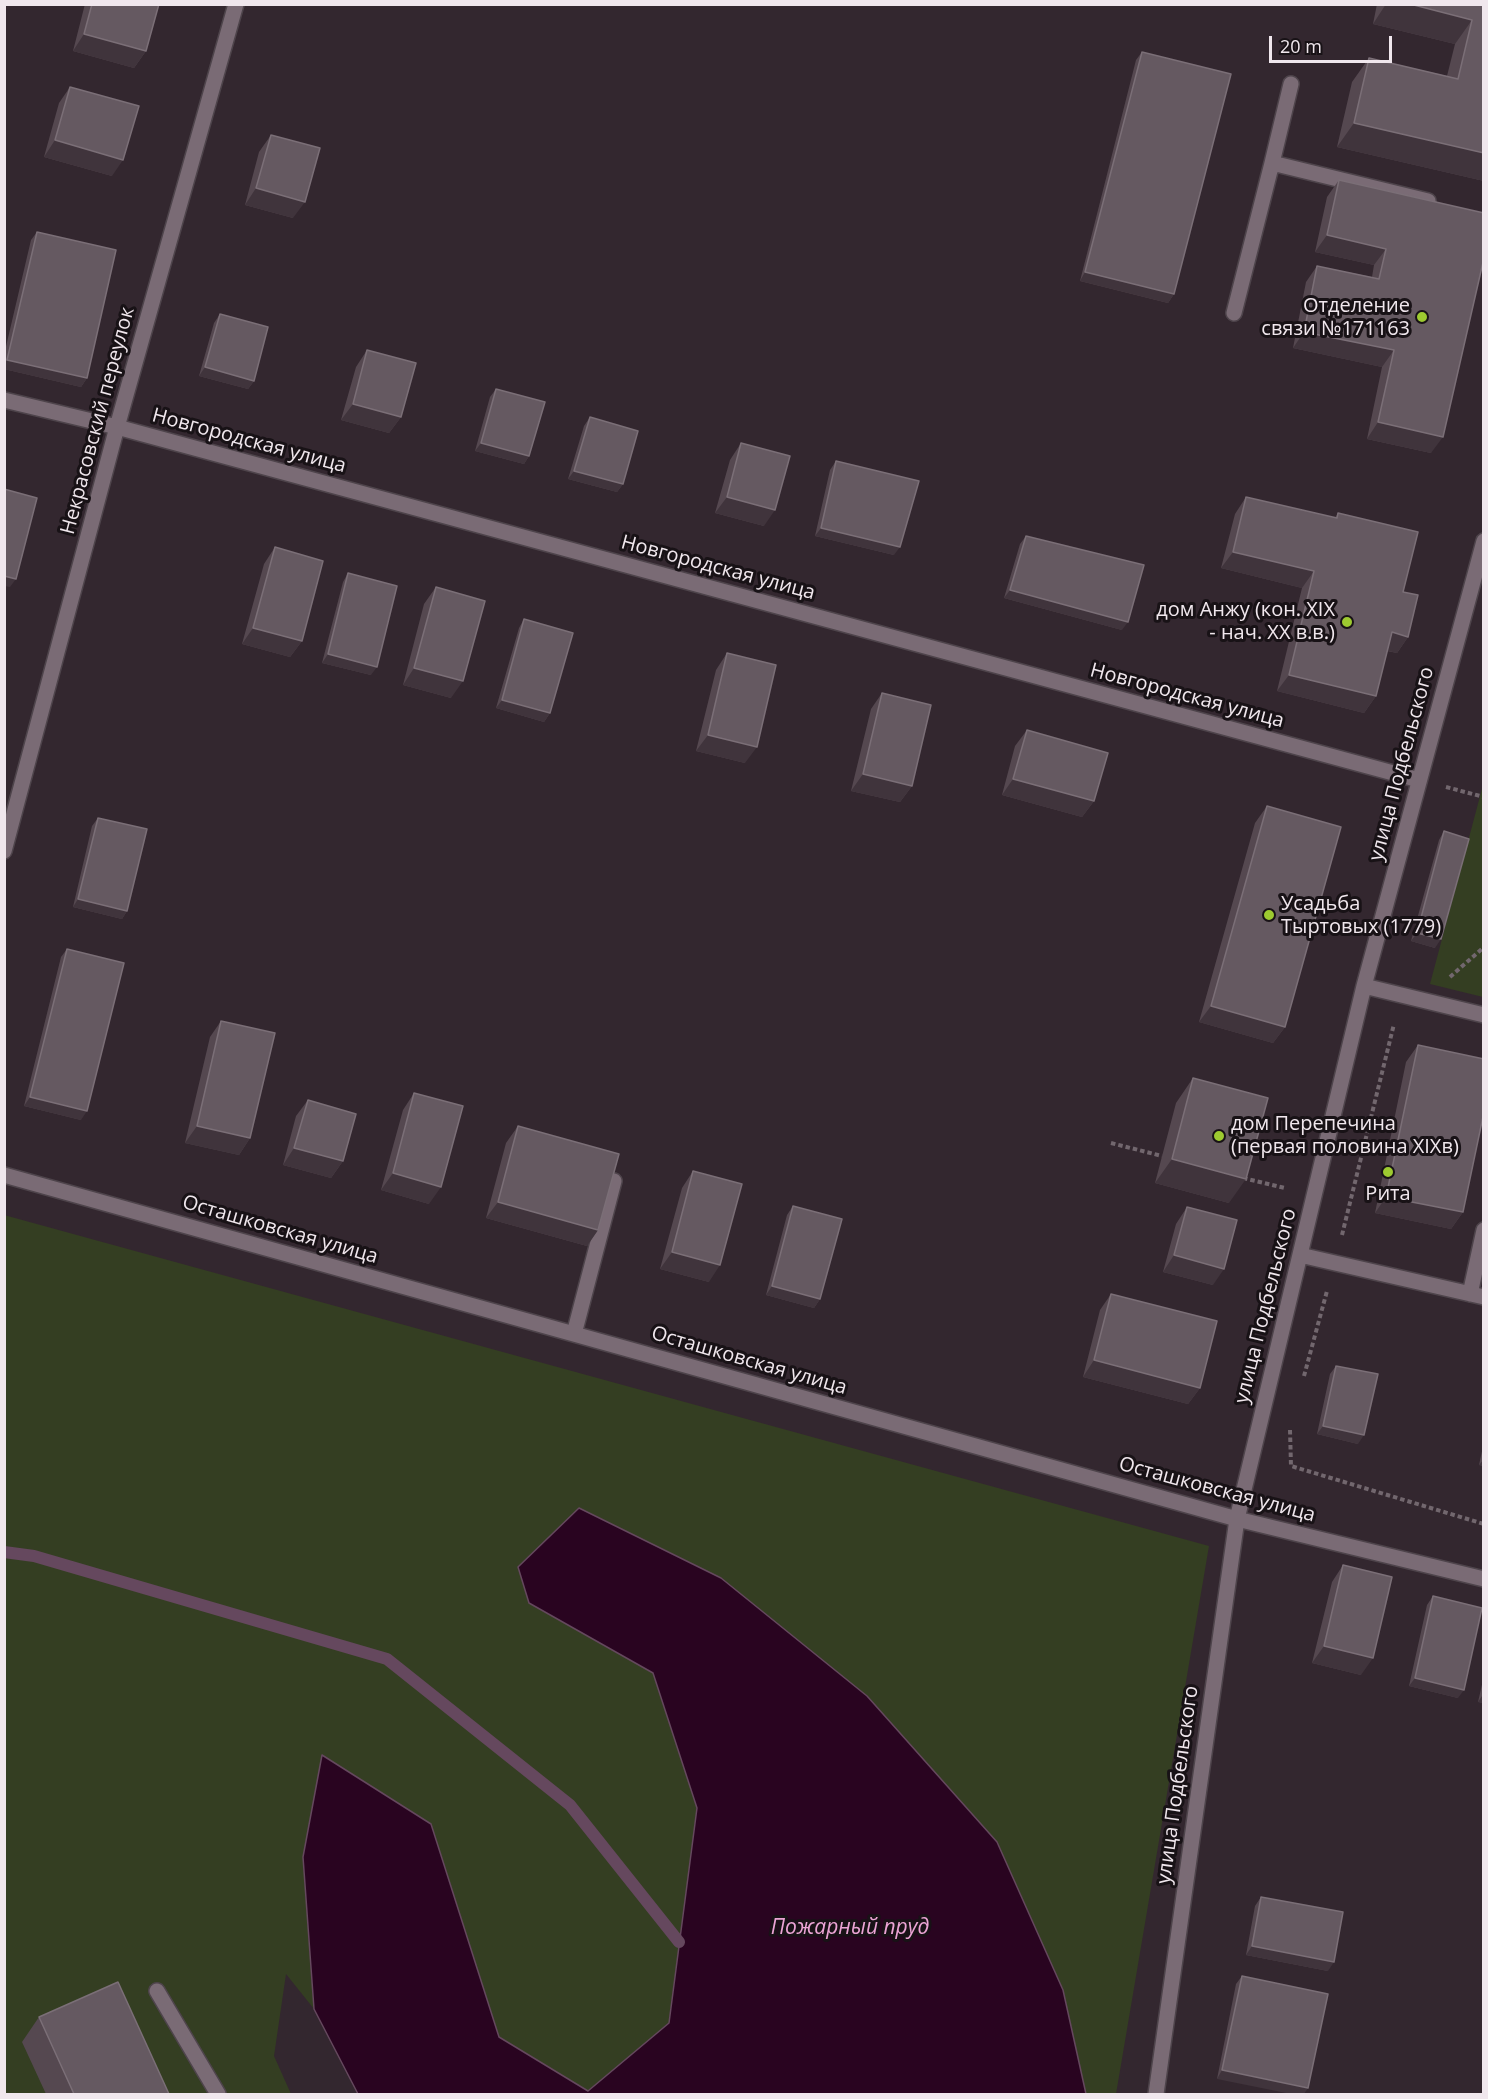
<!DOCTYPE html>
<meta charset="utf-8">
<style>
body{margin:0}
#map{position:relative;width:1488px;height:2099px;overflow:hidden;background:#33272f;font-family:"Open Sans",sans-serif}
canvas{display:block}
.frame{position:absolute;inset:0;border:6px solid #f0e7ed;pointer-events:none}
.scale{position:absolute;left:1269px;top:36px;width:123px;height:27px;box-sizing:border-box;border:3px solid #f0e7ed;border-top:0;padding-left:8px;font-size:18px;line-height:21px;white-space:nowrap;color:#f0e7ed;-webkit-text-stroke:4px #181216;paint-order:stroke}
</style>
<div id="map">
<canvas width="1488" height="2099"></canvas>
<div class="frame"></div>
<div class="scale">20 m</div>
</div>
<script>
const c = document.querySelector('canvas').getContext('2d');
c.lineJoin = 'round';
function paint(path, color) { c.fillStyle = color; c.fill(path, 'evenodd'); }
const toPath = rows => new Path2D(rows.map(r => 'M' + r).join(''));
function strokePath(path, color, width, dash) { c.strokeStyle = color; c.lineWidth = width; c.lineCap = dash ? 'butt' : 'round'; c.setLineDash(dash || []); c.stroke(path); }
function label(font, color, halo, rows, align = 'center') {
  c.font = font + ' "Open Sans",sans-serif'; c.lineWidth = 6; c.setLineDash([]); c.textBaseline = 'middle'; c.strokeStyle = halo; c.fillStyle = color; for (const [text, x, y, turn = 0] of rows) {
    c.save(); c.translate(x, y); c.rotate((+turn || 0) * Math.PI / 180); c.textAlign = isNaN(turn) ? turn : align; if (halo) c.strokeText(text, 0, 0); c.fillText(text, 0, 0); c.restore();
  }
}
const green = toPath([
 [1483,785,1483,997,1430,984],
 [4,1215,1209,1546,1116,2094,1086,2094,1063,1990,997,1842,529,1603,653,1673,697,1808,669,2023,588,2091,499,2037,431,1824,322,1756,303,1857,314,2009,286,1974,274,2056,291,2094,5,2094]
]);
const water = toPath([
 [579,1508,721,1578,867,1696,997,1842,1063,1990,1086,2094,358,2094,314,2009,303,1857,322,1755,431,1824,499,2037,588,2091,669,2023,697,1808,653,1673,529,1603,518,1567,579,1508]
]);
const stream = toPath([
 [4,1552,34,1556,387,1659,570,1805,679,1942]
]);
const path = toPath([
 [1446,787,1484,797],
 [1450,977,1484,947],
 [1111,1143,1162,1156],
 [1243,1178,1285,1188],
 [1342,1235,1394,1024],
 [1304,1376,1327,1291],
 [1290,1430,1291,1466,1484,1524]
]);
const minor = toPath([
 [1291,84,1272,163,1428,201],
 [1234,313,1272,163],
 [4,400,117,427,1419,780],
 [4,851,117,427,236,4],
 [1364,986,1484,1015],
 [4,1175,1237,1519,1484,1579],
 [1300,1255,1484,1297],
 [1470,1294,1484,1230],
 [574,1334,614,1181],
 [157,1991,218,2094],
 [1156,2094,1237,1519,1364,986,1484,541]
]);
const wall = toPath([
 [85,4,159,4,146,51,134,68,73,51],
 [1377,4,1484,4,1484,181,1337,147,1352,82,1369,58,1447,76,1455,44,1373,24],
 [1142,52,1174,294,1168,303,1080,281,1136,60],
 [70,87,112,176,44,157,59,103],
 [271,135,293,218,245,205,259,152],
 [1339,180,1484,213,1431,453,1367,439,1382,367,1293,348,1306,282,1317,266,1372,277,1374,265,1315,252,1327,197],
 [37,232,87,378,81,387,4,369,4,355,31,240],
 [220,314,254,381,248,389,199,376,214,323],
 [367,350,401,417,389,433,341,420,356,367],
 [496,389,529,456,524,464,475,451,490,397],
 [590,417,623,484,617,492,568,479,584,426],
 [741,443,764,526,715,513,730,460],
 [836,461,894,555,815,536,830,470],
 [1246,497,1335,518,1338,513,1403,592,1408,637,1397,653,1387,651,1376,696,1364,713,1277,691,1302,588,1221,568,1235,514],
 [1026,536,1122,630,1004,598,1020,544],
 [275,547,302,641,290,657,242,644,264,564],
 [348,573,371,675,322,663,343,582],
 [436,587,451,698,403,685,424,604],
 [524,619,550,713,544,722,496,708,519,628],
 [727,653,745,763,696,751,716,670],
 [882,693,912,786,900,802,851,791,871,709],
 [1027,730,1094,801,1082,817,1002,795,1015,746],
 [1267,806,1285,1027,1273,1043,1199,1022,1255,823],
 [98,818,127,911,122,919,73,907,92,826],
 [1444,831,1435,948,1411,941,1439,840],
 [67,949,81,1120,24,1106,61,957],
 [221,1021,250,1138,239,1155,185,1143,210,1037],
 [1418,1045,1463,1212,1451,1229,1375,1213,1406,1062],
 [1193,1078,1229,1203,1155,1183,1176,1103],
 [414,1093,429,1204,381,1190,403,1110],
 [308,1100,343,1161,331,1178,283,1165,296,1116],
 [518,1126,598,1230,587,1246,486,1218,506,1143],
 [693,1171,709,1282,660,1269,682,1188],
 [793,1206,820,1299,814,1308,766,1295,787,1215],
 [1187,1207,1213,1285,1163,1272,1176,1224],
 [1111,1294,1200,1388,1188,1404,1083,1377,1100,1310],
 [1336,1366,1358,1444,1317,1434,1330,1374],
 [1484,1442,1484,1466,1479,1465],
 [1343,1565,1361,1675,1312,1663,1332,1582],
 [1433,1596,1458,1698,1409,1686,1427,1605],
 [1484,1676,1484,1703,1478,1702],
 [1261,1897,1328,1971,1246,1955,1255,1906],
 [1242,1976,1328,1994,1217,2079,1236,1984],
 [39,2017,169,2094,46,2094,22,2042]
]);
const shadedWall = toPath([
 [1386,4,1410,4,1472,20,1455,44,1373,24],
 [84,34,146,51,134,68,73,51],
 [1354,123,1484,153,1484,181,1337,147],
 [55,140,123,160,112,176,44,157],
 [256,188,305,202,293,218,245,205],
 [1327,235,1386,249,1374,265,1315,252],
 [1085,272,1174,294,1168,303,1080,281],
 [1304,332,1394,350,1382,367,1293,348],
 [7,360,87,378,81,387,4,369,4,364],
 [205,367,254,381,248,389,199,376],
 [353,404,401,417,389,433,341,420],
 [1378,422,1443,437,1431,453,1367,439],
 [481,443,529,456,524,464,475,451],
 [574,471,623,484,617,492,568,479],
 [727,497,775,510,764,526,715,513],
 [821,528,900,547,894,555,815,536],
 [1233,552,1314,571,1302,588,1221,568],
 [4,576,16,579,10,587,4,586],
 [1010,590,1128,622,1122,630,1004,598],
 [253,628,302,641,290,657,242,644],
 [1392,632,1408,637,1397,653,1380,649],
 [328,654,377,667,371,675,322,663],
 [414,668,463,681,451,698,403,685],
 [1289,675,1376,696,1364,713,1277,691],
 [502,700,550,713,544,722,496,708],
 [708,735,757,747,745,763,696,751],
 [863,774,912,786,900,802,851,791],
 [1013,779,1094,801,1082,817,1002,795],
 [78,899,127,911,122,919,73,907],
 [1417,933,1441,939,1435,948,1411,941],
 [1211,1006,1285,1027,1273,1043,1199,1022],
 [30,1097,87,1111,81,1120,24,1106],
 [197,1126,250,1138,239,1155,185,1143],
 [294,1148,343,1161,331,1178,283,1165],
 [1172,1159,1246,1179,1229,1203,1155,1183],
 [393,1173,441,1187,429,1204,381,1190],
 [1386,1197,1463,1212,1451,1229,1375,1213],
 [498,1202,598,1230,587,1246,486,1218],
 [672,1252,720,1265,709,1282,660,1269],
 [1174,1255,1224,1269,1213,1285,1163,1272],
 [772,1286,820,1299,814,1308,766,1295],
 [1094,1360,1200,1388,1188,1404,1083,1377],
 [1323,1426,1364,1435,1358,1444,1317,1434],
 [1484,1459,1484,1466,1479,1465],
 [1324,1646,1373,1658,1361,1675,1312,1663],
 [1415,1678,1464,1690,1458,1698,1409,1686],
 [1484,1693,1484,1703,1478,1702],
 [1252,1946,1334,1962,1328,1971,1246,1955],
 [1222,2070,1308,2088,1304,2094,1291,2094,1217,2079]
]);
const building = toPath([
 [92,4,159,4,146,51,84,34,92,4],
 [1410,4,1484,4,1484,153,1354,123,1369,58,1458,79,1472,20,1410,4],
 [1142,52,1231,74,1174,294,1085,272,1142,52],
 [70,87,139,106,123,160,55,140,70,87],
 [271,135,320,148,305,202,256,188,271,135],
 [1339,180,1484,213,1484,258,1443,437,1378,422,1394,350,1304,332,1317,266,1379,279,1386,249,1327,235,1339,180],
 [37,232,116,250,87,378,7,360,37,232],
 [220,314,268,327,254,381,205,367,220,314],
 [367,350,416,363,401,417,353,404,367,350],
 [496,389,545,402,529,456,481,443,496,389],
 [590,417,638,431,623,484,574,471,590,417],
 [741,443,790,456,775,510,727,497,741,443],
 [836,461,919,481,900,547,821,528,836,461],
 [4,489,37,498,16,579,4,576,4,489],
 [1246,497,1337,518,1338,513,1418,532,1403,592,1418,595,1408,637,1392,632,1376,696,1289,675,1314,571,1233,552,1246,497],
 [1026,536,1144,565,1128,622,1010,590,1026,536],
 [275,547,323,561,302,641,253,628,275,547],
 [348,573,397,586,377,667,328,654,348,573],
 [436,587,485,601,463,681,414,668,436,587],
 [524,619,573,633,550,713,502,700,524,619],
 [727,653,776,665,757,747,708,735,727,653],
 [882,693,931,705,912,786,863,774,882,693],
 [1027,730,1108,753,1094,801,1013,779,1027,730],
 [1267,806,1341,827,1285,1027,1211,1006,1267,806],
 [98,818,147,829,127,911,78,899,98,818],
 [1444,831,1469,839,1441,939,1417,933,1444,831],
 [67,949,124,963,87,1111,30,1097,67,949],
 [221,1021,275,1033,250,1138,197,1126,221,1021],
 [1418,1045,1484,1059,1484,1112,1463,1212,1386,1197,1418,1045],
 [1193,1078,1268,1098,1246,1179,1172,1159,1193,1078],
 [414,1093,463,1106,441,1187,393,1173,414,1093],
 [308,1100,356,1114,343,1161,294,1148,308,1100],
 [518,1126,619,1154,598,1230,498,1202,518,1126],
 [693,1171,742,1184,720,1265,672,1252,693,1171],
 [793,1206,842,1219,820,1299,772,1286,793,1206],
 [1187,1207,1237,1220,1224,1269,1174,1255,1187,1207],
 [1111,1294,1217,1321,1200,1388,1094,1360,1111,1294],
 [1336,1366,1378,1374,1364,1435,1323,1426,1336,1366],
 [1343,1565,1392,1577,1373,1658,1324,1646,1343,1565],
 [1433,1596,1482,1608,1464,1690,1415,1678,1433,1596],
 [1261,1897,1343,1912,1334,1962,1252,1946,1261,1897],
 [1242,1976,1328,1994,1308,2088,1222,2070,1242,1976],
 [118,1982,169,2094,74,2094,39,2017,118,1982]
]);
const markers = [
 [1422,317,6,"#9dca30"],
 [1347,622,6,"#9dca30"],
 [1269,915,6,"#9dca30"],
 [1219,1136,6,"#9dca30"],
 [1388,1172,6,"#9dca30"]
];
const poiNames = [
 ["Отделение",1410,306],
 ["связи №171163",1410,329],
 ["дом Анжу (кон. XIX",1335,610],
 ["- нач. XX в.в.)",1335,633],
 ["Усадьба",1281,904,"left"],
 ["Тыртовых (1779)",1281,927,"left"],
 ["дом Перепечина",1231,1124,"left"],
 ["(первая половина XIXв)",1231,1147,"left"],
 ["Рита",1388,1194,"center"]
];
const streetNames = [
 ["Некрасовский переулок",98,421,-75],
 ["Новгородская улица",249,441,15],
 ["Новгородская улица",718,568,15],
 ["Новгородская улица",1187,696,15],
 ["улица Подбельского",1402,764,-75],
 ["Осташковская улица",280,1230,16],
 ["улица Подбельского",1266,1306,-76],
 ["Осташковская улица",749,1361,16],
 ["Осташковская улица",1217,1490,15],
 ["улица Подбельского",1178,1785,-82]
];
const waterNames = [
 ["Пожарный пруд",850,1928]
];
paint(green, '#343e22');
paint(water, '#290420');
strokePath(water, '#65485e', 1.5);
strokePath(stream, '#65485e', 12);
strokePath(minor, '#4e444b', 18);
strokePath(path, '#72676e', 4, [4.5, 3]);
strokePath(minor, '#7a6b75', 15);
paint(wall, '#554850');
paint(shadedWall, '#40343c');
paint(building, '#655961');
strokePath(building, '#7b6f77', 1.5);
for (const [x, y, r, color] of markers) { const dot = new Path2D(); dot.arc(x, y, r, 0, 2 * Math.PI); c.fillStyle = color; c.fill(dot); strokePath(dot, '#181216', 2); }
label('20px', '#f0e7ed', '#181216', poiNames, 'right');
label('20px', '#f0e7ed', '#181216', streetNames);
label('italic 21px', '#eba4d5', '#181216', waterNames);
</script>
